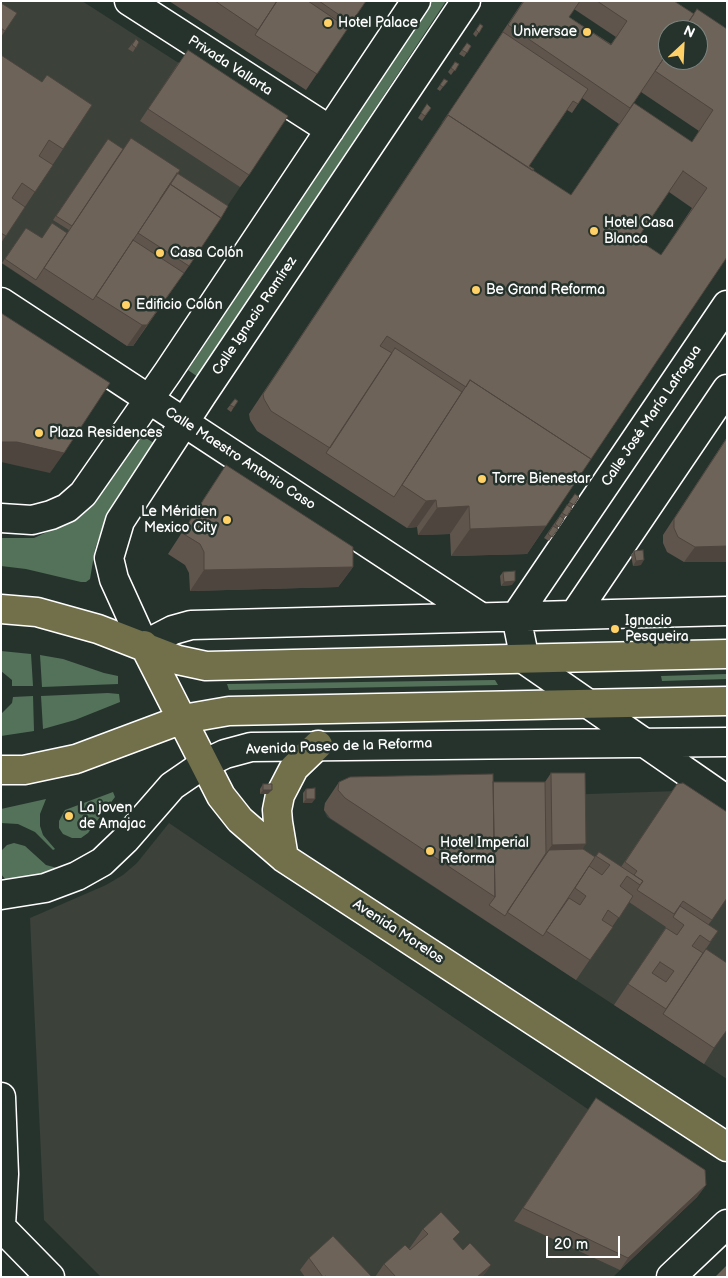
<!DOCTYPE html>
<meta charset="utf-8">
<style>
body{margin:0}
#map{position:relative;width:728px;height:1278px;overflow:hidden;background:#26332d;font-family:"Balsamiq Sans",sans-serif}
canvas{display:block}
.frame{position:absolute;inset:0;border:2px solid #fff;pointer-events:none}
.north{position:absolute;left:658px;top:20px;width:50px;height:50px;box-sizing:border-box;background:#26332d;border:1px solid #7d8581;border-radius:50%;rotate:25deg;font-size:14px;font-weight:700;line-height:20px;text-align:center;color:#fff}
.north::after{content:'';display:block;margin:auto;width:18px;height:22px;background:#ffd166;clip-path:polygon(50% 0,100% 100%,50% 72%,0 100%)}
.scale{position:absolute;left:546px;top:1236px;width:74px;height:22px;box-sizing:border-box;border:2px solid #fff;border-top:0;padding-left:6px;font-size:15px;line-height:18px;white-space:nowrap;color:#fff;-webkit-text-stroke:4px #26332d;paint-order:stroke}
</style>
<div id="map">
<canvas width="728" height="1278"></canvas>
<div class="frame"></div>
<div class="north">N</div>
<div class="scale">20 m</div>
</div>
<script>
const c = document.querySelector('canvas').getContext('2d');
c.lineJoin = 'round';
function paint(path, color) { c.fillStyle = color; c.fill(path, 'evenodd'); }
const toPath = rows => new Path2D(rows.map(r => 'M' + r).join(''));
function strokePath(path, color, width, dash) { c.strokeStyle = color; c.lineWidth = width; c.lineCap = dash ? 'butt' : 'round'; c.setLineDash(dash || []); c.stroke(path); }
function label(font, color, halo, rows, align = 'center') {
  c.font = font + ' "Balsamiq Sans",sans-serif'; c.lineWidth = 5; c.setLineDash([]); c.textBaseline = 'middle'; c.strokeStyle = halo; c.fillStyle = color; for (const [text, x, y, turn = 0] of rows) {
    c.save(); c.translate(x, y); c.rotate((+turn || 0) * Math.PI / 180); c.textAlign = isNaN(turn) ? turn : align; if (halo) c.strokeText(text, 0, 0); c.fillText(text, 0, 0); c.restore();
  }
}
const built = toPath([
 [1,1,82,1,280,128,133,346,127,346,1,263],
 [678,791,727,823,727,1079,327,817,324,810,325,803],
 [169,823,696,1183,697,1197,613,1277,101,1277,44,1220,30,918,106,885,123,875,137,863]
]);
const green = toPath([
 [431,1,446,1,198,377,188,370],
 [141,435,154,443,107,515,95,549,90,579,86,582,81,582,26,569,1,566,1,538,34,538,80,517,93,506],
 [1,651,31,654,33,686,12,686,12,680,1,671],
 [40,655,63,659,104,673,118,676,118,684,42,687],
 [727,674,727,679,662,681,661,676],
 [495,680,498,685,229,690,227,684],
 [108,693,119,694,120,702,75,720,43,729,41,696],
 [33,696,34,731,1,736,1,714,12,703,13,697],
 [113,792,115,797,88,833,81,838,72,838,63,834,59,828,59,821,65,810],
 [46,799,40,814,40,826,43,835,55,849,53,850,35,832,18,824,1,823,1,809],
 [14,843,25,846,46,865,57,868,57,872,10,881,5,879,1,874,1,851,7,845]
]);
const minor = toPath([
 [129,1,330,130],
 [466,1,202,395,120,521,109,558,114,579,144,645,173,630,191,625,727,611],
 [1,302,479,616],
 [727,305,516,616,525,660,727,800],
 [1,518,32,520,51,515,67,508,83,494,168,372,416,1],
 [574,615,727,389],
 [1,895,45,888,77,876,102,862,125,840,172,786,204,764,225,754,251,747,727,742],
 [1,1097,4,1174,1,1225],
 [1,1227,50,1277],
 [671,1277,727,1224]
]);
const major = toPath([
 [1,609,37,612,98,629,178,660,206,666,727,654],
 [144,645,221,796,240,820,284,858,727,1147],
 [1,770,24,770,76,759,183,719,229,711,727,701],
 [284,858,278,822,277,810,280,795,294,768,318,745]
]);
const wall = toPath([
 [169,1,366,1,306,90],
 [523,1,674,1,694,14,727,29,727,257,527,554,451,556,450,534,418,535,417,527,407,528,257,431,250,420,249,414],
 [574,9,616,37,611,44,569,17],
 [641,92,699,131,692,142,630,108],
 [582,98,619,124,571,195,533,171,529,166,567,110,572,113],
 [669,192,692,208,661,255,637,239],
 [1,3,17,13,1,37],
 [480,24,483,26,476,37,473,34],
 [136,39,139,42,133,52,128,49],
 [467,43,471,46,464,57,459,54],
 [1,55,63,149,1,243],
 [179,62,249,175,240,187,140,121],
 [455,62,459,64,451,75,448,72],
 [444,79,443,87,440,91,437,89],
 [427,104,431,108,422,121,418,118],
 [108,139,123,149,177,173,189,266,133,346,127,346,2,263,26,228,52,257,69,230,53,220],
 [235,399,234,407,231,412,227,409],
 [727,437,727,562,684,562,667,552,663,543,663,535],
 [226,465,353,567,338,587,190,591,189,573,185,565,168,554,212,486],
 [575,494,579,497,549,541,544,538],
 [634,551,641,565,633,566,631,555],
 [503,572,512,585,501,586,500,576],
 [551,773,583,849,595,857,599,852,621,867,677,784,712,920,708,925,718,931,703,953,714,1048,704,1064,614,1005,666,927,629,902,576,980,532,951,330,818,324,810,325,803,339,782,545,782],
 [263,784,268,794,260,794,260,789],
 [306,789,312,803,303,803,303,793],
 [596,1098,706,1185,697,1197,620,1270,514,1221],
 [423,1229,454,1240,463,1250,491,1265,482,1277,375,1277,384,1264,409,1249],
 [309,1258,372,1277,305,1277,300,1270]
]);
const shadedWall = toPath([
 [142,325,147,325,133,346,127,346],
 [1,442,17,442,64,453,50,473,1,462],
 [436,500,417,527,407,528,426,501],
 [469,506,450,534,418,535,437,508],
 [546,526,527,554,451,556,470,529],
 [727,546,727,562,684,562,695,547],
 [644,560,641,565,633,566,636,561],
 [353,567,338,587,190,591,204,570],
 [515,581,512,585,501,586,504,582],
 [263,790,272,790,268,794,260,794],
 [306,799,315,799,312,803,303,803],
 [586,844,572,864,538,865,552,845],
 [706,1185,697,1197,620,1270,628,1258],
 [491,1265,482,1277,477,1277]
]);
const building = toPath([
 [215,1,277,1,258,30,215,1],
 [277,1,308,1,348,28,317,74,255,35,277,1],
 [319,1,366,1,351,23,319,1],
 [524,1,580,1,569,17,611,45,627,21,597,1,674,1,694,14,683,30,668,30,668,52,630,108,508,25,524,1],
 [1,3,17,13,5,31,1,28,1,3],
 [697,9,727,29,727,257,591,459,470,380,466,387,387,336,380,346,392,353,330,448,271,411,264,399,263,394,448,115,571,195,634,103,692,142,713,110,655,71,668,52,668,60,698,60,698,30,683,30,697,9],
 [683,171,707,188,661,255,637,239,683,171],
 [480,24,483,26,479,33,476,30,480,24],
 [503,32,588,89,578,104,573,101,529,166,534,169,533,171,448,115,442,123,503,32],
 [136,39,139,42,136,48,132,45,136,39],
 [467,43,471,46,467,53,462,50,467,43],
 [188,50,288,116,249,175,148,109,188,50],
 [1,55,42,82,47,75,92,105,63,149,49,140,39,156,53,165,35,192,22,183,12,198,25,207,6,236,1,233,1,55],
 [455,62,459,64,455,71,451,68,455,62],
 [444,79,448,81,443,87,440,85,444,79],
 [427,104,431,108,425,116,421,113,427,104],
 [131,138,180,170,93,300,44,268,131,138],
 [108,139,123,149,72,226,56,216,108,139],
 [177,173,228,206,221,218,170,184,160,199,177,173],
 [170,184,221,218,189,266,138,233,170,184],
 [52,223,67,233,36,280,5,259,26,228,42,238,52,223],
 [133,240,184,273,147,325,142,325,96,296,133,240],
 [1,313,110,383,64,453,17,442,1,442,1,313],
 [395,348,462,392,394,497,326,453,395,348],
 [470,380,591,459,546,526,470,529,469,506,437,508,436,500,426,501,402,485,470,380],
 [235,399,238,401,234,407,230,405,235,399],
 [727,438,727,546,695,547,678,537,674,528,674,519,727,438],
 [226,465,353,547,353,567,204,570,204,552,200,544,182,533,226,465],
 [575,494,579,497,574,505,569,502,575,494],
 [567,505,572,508,567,516,562,513,567,505],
 [560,516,564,519,559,527,555,524,560,516],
 [553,526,558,529,552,537,548,534,553,526],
 [643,550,644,560,636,561,634,551,643,550],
 [515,571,515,581,504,582,503,572,515,571],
 [551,773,585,773,586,844,552,845,551,773],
 [493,774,495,897,345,798,338,790,339,782,350,777,493,774],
 [493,782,545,782,546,853,505,916,489,905,495,897,493,782],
 [683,783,727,812,727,898,712,920,683,901,674,914,637,890,643,881,634,875,637,871,625,862,677,784,683,783],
 [263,784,272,784,272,790,263,790,263,784],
 [315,788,315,799,306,799,306,789,315,788],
 [583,849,595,857,543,936,507,912,549,850,583,849],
 [599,852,643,881,640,885,627,876,620,886,633,896,619,918,608,910,602,920,613,927,590,960,546,931,569,898,580,905,586,896,575,888,589,866,602,875,610,865,596,856,599,852],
 [680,906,718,931,710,942,700,935,692,946,703,953,666,1009,628,984,666,928,677,935,684,925,673,917,680,906],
 [660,962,674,971,666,982,652,973,660,962],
 [706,949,727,963,727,1030,714,1048,663,1014,706,949],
 [596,1098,705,1170,706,1185,628,1258,523,1208,596,1098],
 [441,1212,460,1232,453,1239,463,1250,470,1243,491,1265,477,1277,467,1277,466,1276,465,1277,396,1277,384,1264,405,1245,410,1250,428,1234,423,1229,441,1212],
 [333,1236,372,1277,326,1277,326,1276,323,1277,309,1258,333,1236],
 [727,1265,727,1277,715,1277,727,1265]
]);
const markers = [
 [328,23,5,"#ffd166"],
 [587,32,5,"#ffd166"],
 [594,231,5,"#ffd166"],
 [160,253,5,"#ffd166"],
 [476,290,5,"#ffd166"],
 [126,305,5,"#ffd166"],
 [39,433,5,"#ffd166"],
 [482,479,5,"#ffd166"],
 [227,520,5,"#ffd166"],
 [615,629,5,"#ffd166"],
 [69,816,5,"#ffd166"],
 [430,851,5,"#ffd166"]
];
const poiNames = [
 ["Hotel Palace",338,23],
 ["Universae",577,32,"right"],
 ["Hotel Casa",604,223],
 ["Blanca",604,239],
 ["Casa Colón",170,253],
 ["Be Grand Reforma",486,290],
 ["Edificio Colón",136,305],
 ["Plaza Residences",49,433],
 ["Torre Bienestar",492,479],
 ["Le Méridien",217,512,"right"],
 ["Mexico City",217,528,"right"],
 ["Ignacio",625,621],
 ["Pesqueira",625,637],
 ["La joven",79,808],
 ["de Amajac",79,824],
 ["Hotel Imperial",440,843],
 ["Reforma",440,859]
];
const streetNames = [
 ["Privada Vallarta",230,66,33],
 ["Calle Ignacio Ramírez",255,316,-56],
 ["Calle José María Lafragua",652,416,-56],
 ["Calle Maestro Antonio Caso",240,459,33],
 ["Avenida Paseo de la Reforma",339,747,-2],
 ["Avenida Morelos",398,932,33]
];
paint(built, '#3c413a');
paint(green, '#54725a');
strokePath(minor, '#fff', 31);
strokePath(major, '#fff', 31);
strokePath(minor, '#26332d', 28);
strokePath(major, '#71704a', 28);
paint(wall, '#5f554d');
paint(shadedWall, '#4d453e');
paint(building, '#6e6359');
strokePath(building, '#4d453e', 1);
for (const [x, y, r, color] of markers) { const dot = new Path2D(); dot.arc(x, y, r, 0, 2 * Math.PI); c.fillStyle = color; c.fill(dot); strokePath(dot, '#26332d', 2); }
label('14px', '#fff', '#26332d', poiNames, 'left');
label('14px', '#fff', '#26332d', streetNames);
</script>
